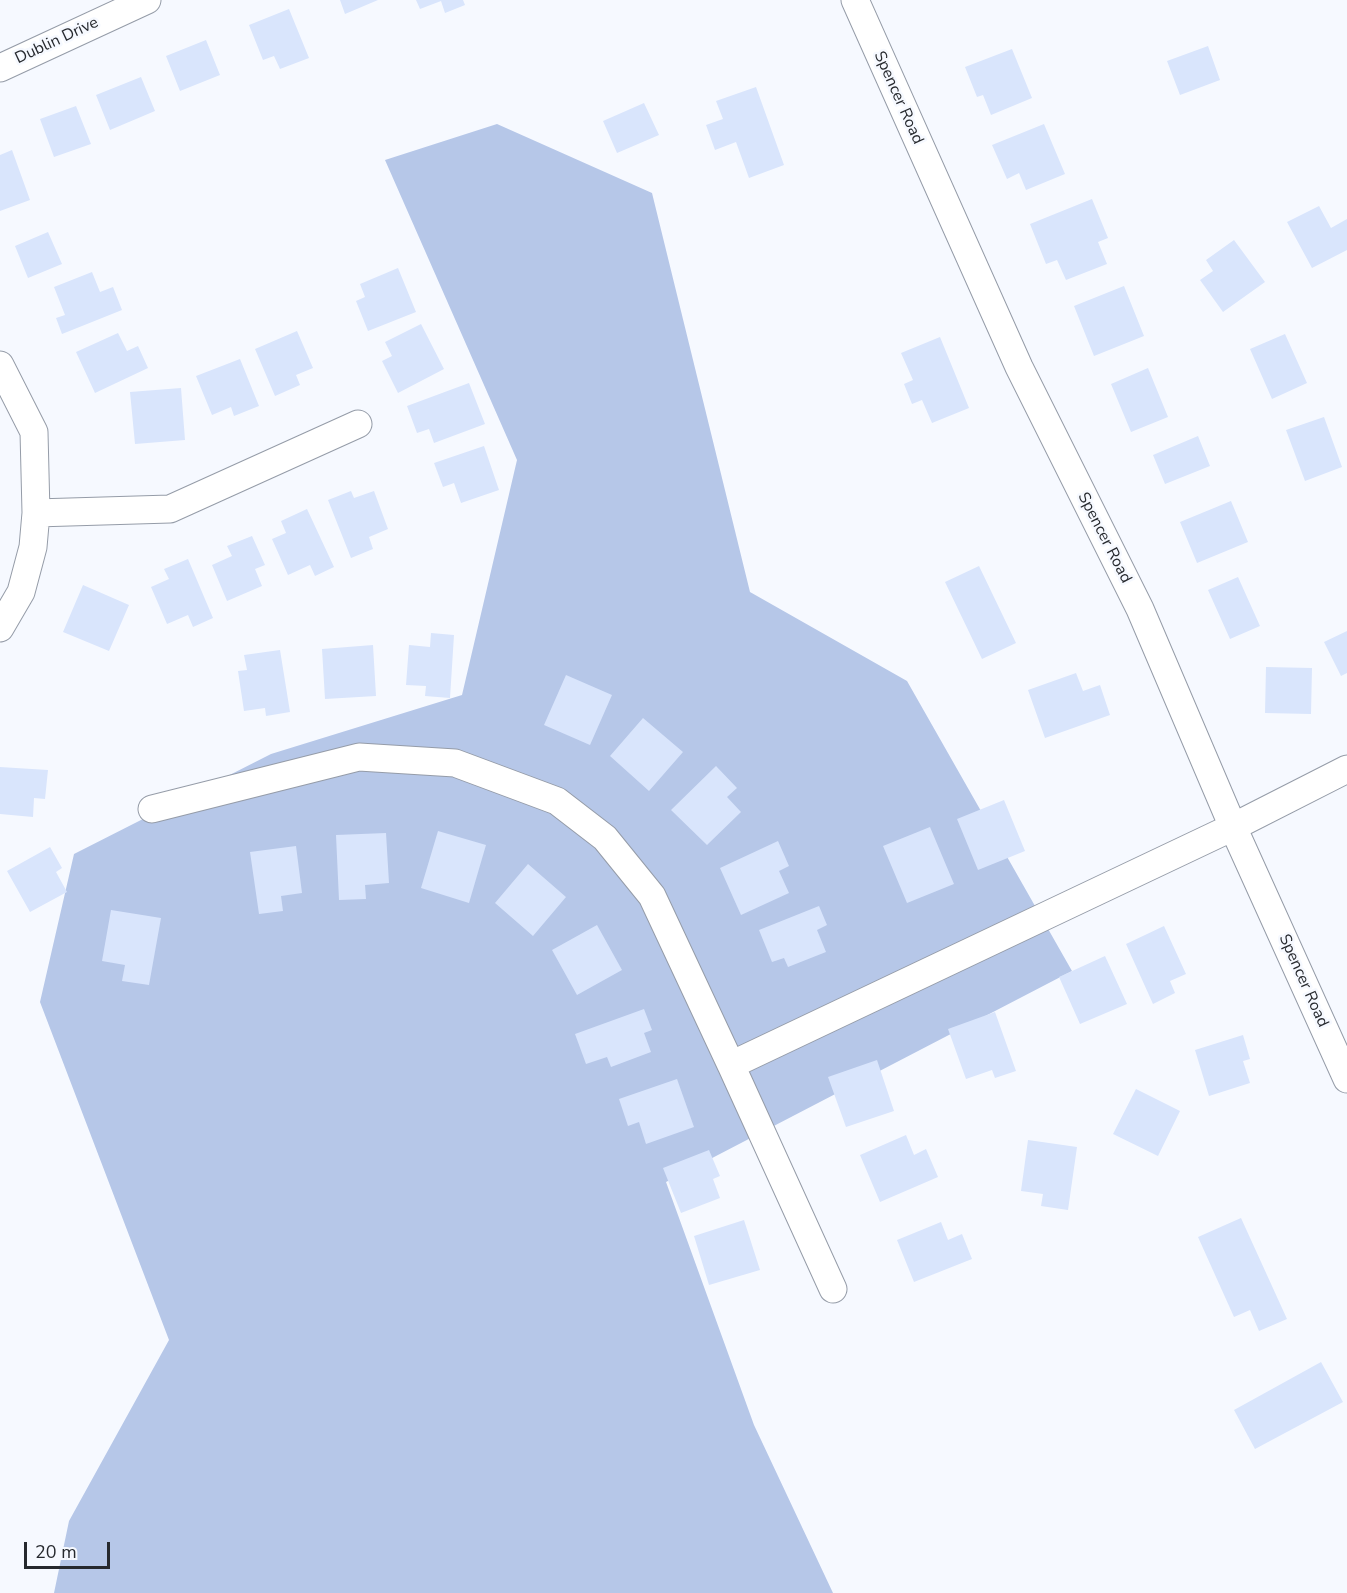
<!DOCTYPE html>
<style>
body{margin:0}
#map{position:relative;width:1347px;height:1593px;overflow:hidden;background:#f6f9ff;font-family:"Nunito Sans",sans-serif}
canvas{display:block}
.scale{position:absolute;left:24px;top:1542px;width:86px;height:27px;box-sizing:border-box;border:3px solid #26292e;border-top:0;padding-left:8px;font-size:18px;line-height:21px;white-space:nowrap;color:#26292e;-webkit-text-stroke:4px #f6f9ff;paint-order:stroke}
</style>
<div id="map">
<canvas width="1347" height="1593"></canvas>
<div class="scale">20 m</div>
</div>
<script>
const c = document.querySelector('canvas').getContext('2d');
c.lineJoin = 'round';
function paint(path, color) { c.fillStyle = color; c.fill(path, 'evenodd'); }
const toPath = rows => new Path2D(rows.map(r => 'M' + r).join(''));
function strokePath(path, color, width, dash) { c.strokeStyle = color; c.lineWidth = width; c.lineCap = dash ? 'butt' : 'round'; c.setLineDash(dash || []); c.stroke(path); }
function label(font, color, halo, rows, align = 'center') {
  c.font = font + ' "Nunito Sans",sans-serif'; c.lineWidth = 5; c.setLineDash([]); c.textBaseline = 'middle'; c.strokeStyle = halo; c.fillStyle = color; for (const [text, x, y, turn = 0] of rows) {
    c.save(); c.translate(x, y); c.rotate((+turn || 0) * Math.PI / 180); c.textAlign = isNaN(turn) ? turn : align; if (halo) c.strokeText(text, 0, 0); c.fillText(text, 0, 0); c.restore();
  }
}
const green = toPath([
 [497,124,652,193,750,592,907,681,1072,971,666,1182,754,1425,833,1593,54,1593,69,1521,169,1340,40,1002,74,854,271,754,462,695,517,460,385,160]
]);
const building = toPath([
 [340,0,378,0,345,14],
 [416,0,463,0,465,5,445,13,441,1,420,9],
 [289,9,309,58,280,69,274,56,263,60,249,25],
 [206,40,220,75,180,91,166,56],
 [1208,46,1220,80,1180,95,1167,61],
 [1012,49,1032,98,991,115,983,95,977,97,965,67],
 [141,77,155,111,110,130,96,95],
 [756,87,784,165,749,178,736,142,715,150,706,125,723,119,716,101],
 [644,103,659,135,617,153,603,121],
 [76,106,91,144,54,157,40,119],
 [1044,124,1065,174,1026,190,1019,173,1007,179,992,145],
 [12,150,30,200,0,211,0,155],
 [1092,199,1108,238,1098,242,1107,264,1066,280,1057,260,1046,264,1030,224],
 [1319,206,1331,228,1347,219,1347,250,1312,268,1287,222],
 [48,232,62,264,28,278,15,246],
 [1234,240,1265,282,1223,312,1200,280,1213,271,1206,260],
 [398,268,416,312,368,331,356,301,365,297,360,284],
 [92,272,100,292,113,287,122,310,62,334,56,318,65,315,54,287],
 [1124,286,1144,336,1094,356,1074,306],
 [421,324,444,369,398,393,382,361,392,356,385,342],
 [297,331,313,368,296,375,300,385,275,396,255,349],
 [118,333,127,351,138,346,148,368,95,393,76,352],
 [1285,334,1307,383,1272,399,1250,349],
 [940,337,969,408,932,423,922,400,912,404,904,384,913,380,901,353],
 [240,359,259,406,234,416,231,407,212,415,196,376],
 [1148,368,1168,417,1131,432,1111,384],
 [469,383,485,424,434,443,429,429,417,433,407,406],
 [181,388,185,440,135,444,130,392],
 [1324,417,1342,467,1305,481,1286,430],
 [1198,436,1210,466,1165,484,1153,455],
 [484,446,499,490,461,503,454,483,443,487,434,463],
 [351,491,354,498,374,491,388,529,369,537,373,549,351,558,328,500],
 [1231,501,1248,542,1197,563,1180,522],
 [307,509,334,567,315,576,310,565,288,575,272,539,286,533,281,521],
 [252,536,265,565,255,569,262,586,227,601,212,565,232,556,227,546],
 [188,559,213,618,193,627,188,615,167,624,151,587,169,579,164,569],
 [979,566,1016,643,982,659,945,582],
 [1238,577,1260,626,1230,639,1208,590],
 [83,585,129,605,109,651,63,632],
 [1347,631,1347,673,1341,676,1324,642],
 [431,633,454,635,450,698,425,696,426,686,406,685,409,645,430,647],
 [373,645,376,696,325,699,322,649],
 [280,650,290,712,266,716,265,708,244,711,238,671,247,670,244,655],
 [1266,667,1312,668,1311,714,1265,713],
 [1076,673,1083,691,1100,685,1110,715,1045,738,1028,690],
 [566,675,612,695,590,745,544,725],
 [643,718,683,752,649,791,610,756],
 [716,766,737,788,727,797,741,812,707,845,671,810],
 [0,767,48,770,45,799,34,798,33,817,0,814],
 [1004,800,1025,851,978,870,957,819],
 [930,827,954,884,907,903,883,846],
 [438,831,486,845,469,903,421,888],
 [386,833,389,883,365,885,366,899,339,900,336,835],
 [778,841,789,866,779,871,789,893,741,915,720,868],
 [296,846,302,893,281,896,283,911,259,914,250,852],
 [50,847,62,868,56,872,67,892,30,912,7,871],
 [528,864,566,897,533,936,495,903],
 [819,906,827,925,817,930,826,952,788,967,784,958,772,962,759,930],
 [111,910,161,918,149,985,122,981,125,965,102,961],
 [597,925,622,970,577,995,552,950],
 [1164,926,1186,974,1170,981,1175,993,1153,1004,1126,944],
 [1105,956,1127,1004,1080,1024,1059,977],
 [644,1009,652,1030,644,1033,651,1052,611,1067,607,1057,586,1064,575,1034],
 [995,1012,1016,1071,995,1078,992,1070,966,1079,948,1029],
 [1243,1035,1250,1059,1243,1061,1250,1083,1209,1096,1195,1050],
 [877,1060,894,1111,846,1127,828,1077],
 [677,1079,694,1127,646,1144,639,1122,628,1126,619,1099],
 [1136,1089,1180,1111,1158,1156,1113,1134],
 [906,1135,914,1155,926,1149,938,1177,880,1202,860,1155],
 [1028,1140,1077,1147,1068,1210,1041,1206,1043,1194,1021,1191],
 [709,1150,720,1176,713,1179,720,1198,681,1213,663,1168],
 [1241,1218,1287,1319,1259,1331,1250,1310,1234,1317,1198,1237],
 [744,1220,760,1270,709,1285,694,1236],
 [941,1222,948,1240,962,1234,972,1259,914,1282,897,1240],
 [1321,1362,1343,1402,1255,1449,1234,1410]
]);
const street = toPath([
 [855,0,1019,367,1140,609,1233,827,1347,1079],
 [0,68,147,0],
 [0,365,34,432,36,513,33,547,21,592,0,628],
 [36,513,170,509,358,424],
 [152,809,359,757,455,763,557,801,605,838,652,896,731,1065],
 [833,1289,731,1065,1233,827,1347,769]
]);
const streetNames = [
 ["Dublin Drive",57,41,-25],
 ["Spencer Road",898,98,66],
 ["Spencer Road",1104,538,63],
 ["Spencer Road",1303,981,66]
];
paint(green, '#b6c7e8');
paint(building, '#d9e5fc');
strokePath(street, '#959ca8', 29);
strokePath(street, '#fff', 27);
label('16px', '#26292e', '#f6f9ff', streetNames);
</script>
